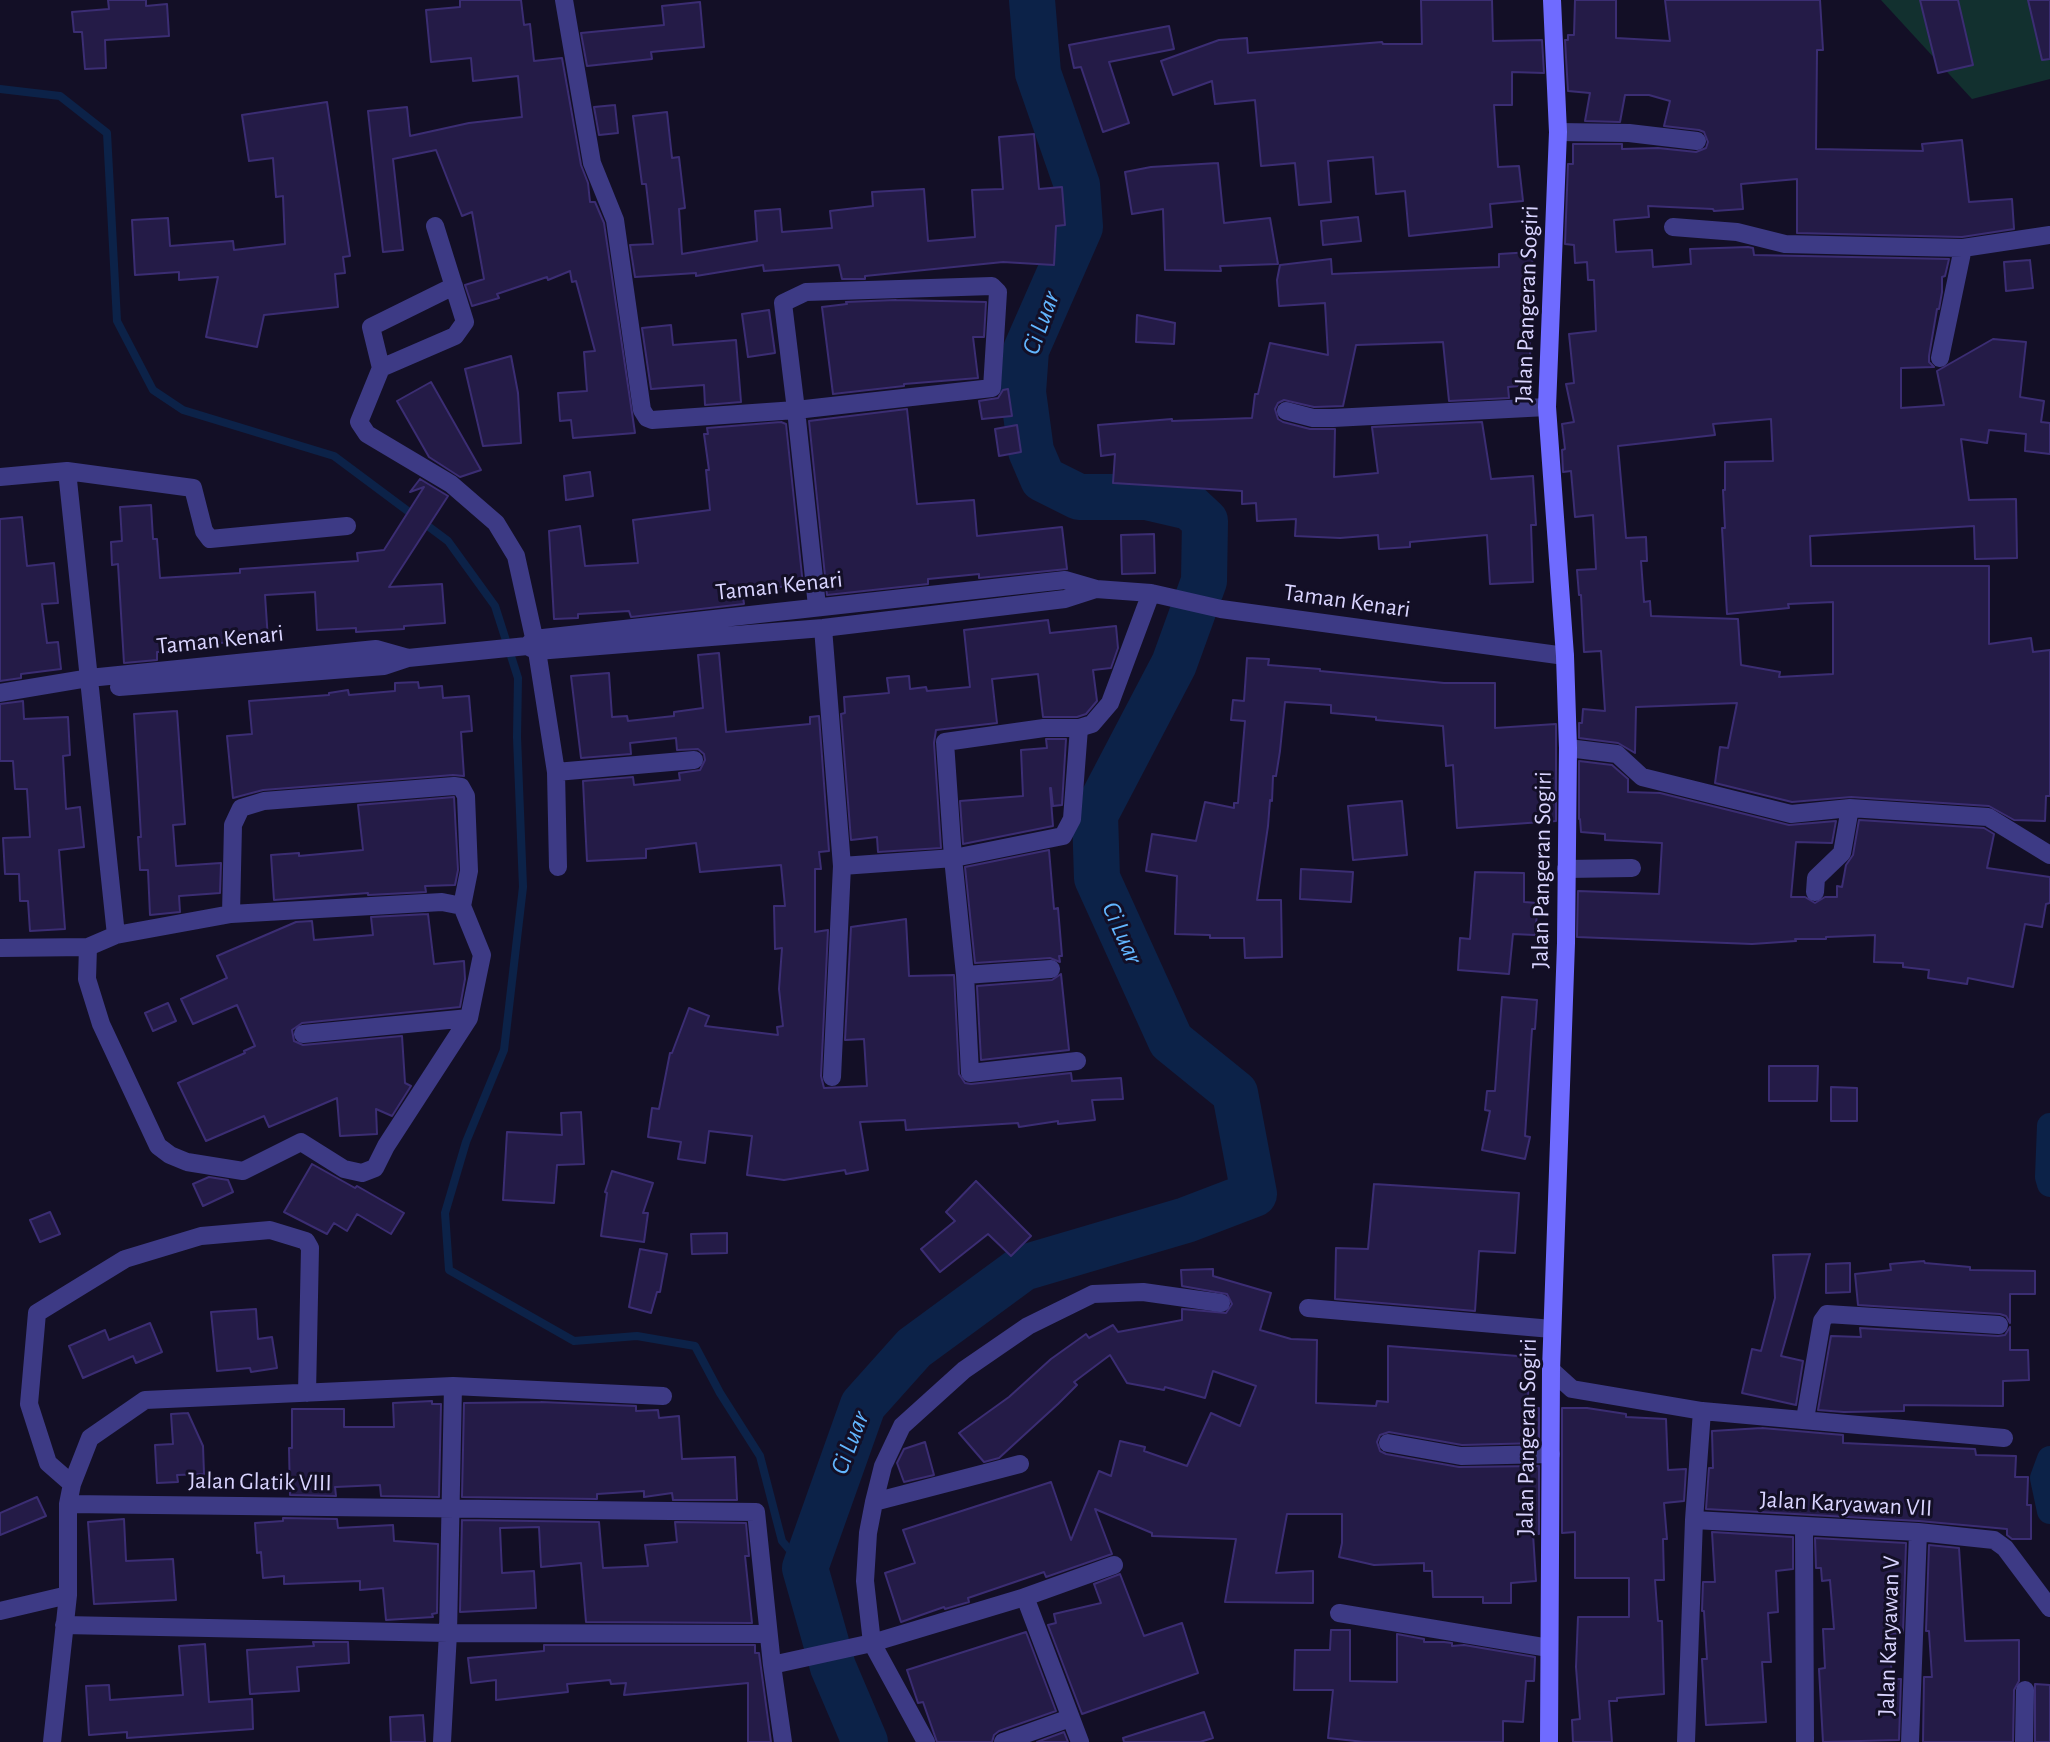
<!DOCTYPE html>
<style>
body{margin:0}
canvas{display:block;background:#130f26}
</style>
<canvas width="2050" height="1742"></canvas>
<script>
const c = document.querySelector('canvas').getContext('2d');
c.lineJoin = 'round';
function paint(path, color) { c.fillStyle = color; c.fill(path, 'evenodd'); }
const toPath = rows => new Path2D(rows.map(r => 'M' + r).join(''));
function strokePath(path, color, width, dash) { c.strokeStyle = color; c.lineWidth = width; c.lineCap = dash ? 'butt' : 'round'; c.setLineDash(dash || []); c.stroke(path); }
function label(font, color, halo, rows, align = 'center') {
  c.font = font + ' "Alegreya Sans",sans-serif'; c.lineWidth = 6; c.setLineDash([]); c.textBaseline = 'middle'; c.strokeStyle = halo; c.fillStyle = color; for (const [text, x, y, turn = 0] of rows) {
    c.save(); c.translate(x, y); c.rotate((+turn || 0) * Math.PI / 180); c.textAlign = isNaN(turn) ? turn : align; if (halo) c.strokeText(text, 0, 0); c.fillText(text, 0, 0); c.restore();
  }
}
const green = toPath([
 [1881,0,2050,0,2050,79,1972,99]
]);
const stream = toPath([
 [0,89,60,96,107,133,117,321,153,390,183,410,334,456,448,541,495,606,518,678,517,737,523,887,504,1050,466,1142,445,1213,449,1270,574,1341,637,1336,695,1346,720,1393,760,1456,782,1541,805,1568]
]);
const canal = toPath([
 [2050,1126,2048,1177,2050,1184],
 [2050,1459,2043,1478,2050,1511]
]);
const river = toPath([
 [865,1742,833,1667,805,1568,863,1405,914,1348,1023,1268,1186,1220,1254,1194,1235,1093,1171,1041,1097,878,1095,815,1174,664,1204,581,1205,521,1190,507,1147,497,1079,497,1043,479,1031,451,1023,392,1026,350,1080,227,1077,185,1038,73,1032,0]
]);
const building = toPath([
 [108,0,146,0,146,6,167,4,169,36,105,40,106,68,85,69,82,32,74,32,72,12,109,9,108,0],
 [460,0,521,0,524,25,530,24,534,61,562,58,581,165,588,183,590,202,595,202,604,223,635,433,573,438,571,420,560,421,558,393,587,391,584,352,595,351,576,281,572,282,570,271,548,280,547,277,497,294,499,298,472,306,465,285,484,279,472,212,462,216,436,150,393,159,403,250,383,252,368,111,407,107,410,136,469,123,522,117,518,76,473,81,471,58,431,62,426,10,460,7,460,0],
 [1421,0,1492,0,1493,41,1542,40,1544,73,1512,72,1512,105,1494,105,1498,167,1519,166,1523,201,1490,204,1492,227,1409,236,1405,191,1376,194,1373,157,1328,161,1331,202,1299,205,1295,163,1261,166,1255,100,1215,104,1212,81,1173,95,1161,61,1219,40,1247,38,1248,53,1382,42,1383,44,1422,44,1421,0],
 [1575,0,1616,0,1616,38,1670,41,1665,0,1820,0,1823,50,1817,50,1816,149,1923,151,1922,144,1962,140,1969,202,2012,199,2014,229,1962,237,1797,233,1797,179,1741,184,1743,209,1714,211,1713,209,1648,206,1649,217,1614,220,1616,252,1652,250,1653,267,1691,264,1690,249,1748,247,1753,248,1754,255,1949,259,1945,276,1942,277,1942,292,1939,309,1937,309,1929,356,1929,362,1934,367,1901,368,1901,408,1944,405,1937,371,1993,339,2026,342,2020,397,2044,401,2041,422,2050,423,2050,454,2025,451,2026,434,1989,430,1987,443,1961,439,1969,500,2016,499,2017,558,1975,559,1974,526,1810,536,1811,566,1989,566,1989,644,2031,638,2033,652,2050,650,2050,796,2046,796,2045,821,2014,820,1989,806,1851,797,1792,802,1715,783,1720,747,1728,748,1737,703,1636,707,1635,753,1618,743,1579,738,1579,723,1582,723,1583,709,1605,711,1601,651,1584,652,1581,595,1579,595,1577,570,1596,569,1593,515,1575,517,1571,471,1563,472,1562,450,1565,449,1562,424,1574,422,1566,384,1574,383,1569,334,1596,331,1594,280,1588,280,1587,262,1575,263,1574,245,1565,244,1568,164,1573,164,1573,144,1622,144,1622,149,1658,148,1696,152,1706,148,1708,142,1704,132,1699,130,1664,126,1670,101,1649,95,1625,95,1620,122,1585,121,1590,93,1568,91,1565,40,1568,40,1568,35,1574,35,1575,0],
 [1771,419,1773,461,1725,462,1725,490,1723,490,1725,528,1722,528,1727,614,1789,608,1788,604,1833,602,1833,674,1779,677,1780,672,1741,665,1738,619,1651,616,1650,601,1644,602,1641,561,1647,561,1646,537,1626,538,1618,446,1715,435,1713,424,1771,419],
 [1920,0,1958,0,1973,65,1938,73,1920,0],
 [2028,0,2050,0,2050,59,2042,60,2028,0],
 [700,2,704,47,651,52,652,59,587,66,581,33,664,25,662,6,700,2],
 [1169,26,1174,49,1109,62,1129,123,1103,132,1081,67,1074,68,1069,45,1169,26],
 [327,102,350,256,343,257,345,273,335,274,338,307,264,315,257,347,206,337,218,277,179,280,179,272,135,275,132,220,168,218,170,246,233,241,234,250,285,244,283,196,276,197,273,158,249,161,242,115,327,102],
 [615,105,618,133,599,135,594,107,615,105],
 [667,112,672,158,679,157,685,208,679,209,682,254,757,241,755,211,780,209,782,232,832,228,830,211,873,206,872,192,924,189,928,241,975,237,972,190,1003,189,999,137,1034,134,1039,189,1062,187,1065,225,1056,226,1054,265,1003,262,865,276,865,279,842,279,839,265,764,271,763,265,696,276,696,273,635,277,630,245,653,244,646,184,642,184,633,116,667,112],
 [1218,163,1224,223,1270,218,1278,264,1220,266,1221,271,1165,270,1163,209,1132,214,1125,172,1151,167,1218,163],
 [1358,217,1361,241,1323,245,1321,221,1358,217],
 [1532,252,1533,282,1526,282,1532,385,1508,387,1509,398,1449,401,1443,342,1356,345,1343,406,1314,407,1284,400,1278,403,1275,409,1278,419,1283,422,1310,429,1335,429,1334,477,1378,473,1372,427,1482,422,1491,479,1533,476,1536,525,1531,525,1533,582,1490,584,1487,535,1410,542,1410,547,1379,549,1378,535,1340,538,1295,536,1296,519,1257,521,1256,503,1242,504,1242,491,1113,483,1115,454,1101,456,1098,425,1172,419,1172,421,1252,418,1255,394,1258,394,1270,343,1328,355,1325,303,1279,306,1277,280,1280,265,1331,259,1332,274,1499,267,1499,254,1532,252],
 [2030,260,2033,288,2006,291,2004,262,2030,260],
 [896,300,986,302,984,337,973,337,978,378,904,384,904,386,833,394,822,307,847,304,846,302,896,300],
 [769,310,775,353,748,357,742,314,769,310],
 [1137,315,1175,323,1174,344,1136,342,1137,315],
 [671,325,673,345,736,340,741,402,705,405,704,385,651,389,642,328,671,325],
 [511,356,518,393,521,443,483,446,465,369,511,356],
 [431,382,481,470,460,477,429,457,397,401,431,382],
 [1008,389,1012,416,982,419,979,401,998,398,1003,390,1008,389],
 [907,409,917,504,974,500,977,536,1062,527,1067,569,979,578,979,574,928,579,928,584,827,595,809,421,907,409],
 [781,422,786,424,803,585,742,590,744,604,631,617,629,611,578,614,578,618,554,619,549,531,580,526,585,566,638,563,633,520,710,510,706,470,709,470,704,434,708,434,707,428,781,422],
 [1017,425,1021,452,999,456,995,429,1017,425],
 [590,472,593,496,566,500,564,476,590,472],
 [420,479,448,496,389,587,442,584,445,623,404,626,404,629,356,632,356,628,317,630,315,592,265,595,268,640,186,645,187,650,157,652,157,660,124,663,118,564,112,565,111,542,122,541,120,507,151,505,153,539,157,539,160,578,240,573,240,569,358,561,357,553,384,550,424,487,410,492,420,479],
 [22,517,27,566,54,563,58,603,42,604,47,643,58,642,61,669,21,674,21,678,0,681,0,519,22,517],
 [1154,534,1155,573,1122,574,1121,535,1154,534],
 [1048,620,1050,633,1116,626,1118,648,1111,668,1093,670,1097,701,1086,714,1077,717,1043,717,1038,674,992,679,997,723,936,730,934,743,941,848,878,852,877,837,851,840,841,714,845,713,844,697,889,693,887,678,909,676,910,689,926,687,927,691,970,687,964,630,1048,620],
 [719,653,726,732,810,724,810,717,819,716,829,851,819,852,821,869,815,869,815,932,828,930,821,1076,824,1088,867,1086,864,1039,845,1040,851,927,906,919,909,976,954,975,959,1074,965,1083,971,1084,1071,1073,1072,1081,1121,1078,1123,1099,1092,1100,1095,1120,1058,1124,1058,1121,1019,1127,1018,1123,906,1130,905,1120,860,1122,868,1170,846,1174,845,1170,784,1180,747,1175,752,1136,709,1131,705,1163,678,1159,681,1142,648,1137,652,1108,659,1109,670,1053,672,1053,689,1008,709,1016,705,1026,778,1035,777,1027,783,1026,779,989,782,948,775,949,774,906,785,906,781,865,700,872,696,843,646,849,646,858,587,861,583,781,633,777,634,785,680,780,679,773,700,770,705,760,704,754,698,749,677,750,676,738,630,743,631,754,581,758,571,676,609,673,612,717,627,716,628,721,674,716,674,712,703,708,698,655,719,653],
 [1247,658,1269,659,1268,665,1320,669,1320,671,1444,683,1495,683,1495,728,1556,724,1556,821,1457,828,1453,765,1446,766,1443,726,1376,720,1376,717,1331,713,1331,705,1285,702,1280,751,1276,776,1273,776,1272,801,1270,800,1268,826,1257,900,1281,900,1282,957,1245,958,1244,938,1210,938,1210,935,1175,934,1177,876,1146,871,1152,834,1196,841,1205,802,1234,808,1234,803,1238,803,1245,721,1231,720,1233,700,1244,701,1247,658],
 [418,682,419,688,442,686,443,698,469,696,472,731,461,732,464,776,453,775,263,790,233,798,227,736,252,734,249,701,329,695,329,693,348,690,349,695,395,691,395,683,418,682],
 [23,701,24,719,68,717,70,755,63,756,66,809,80,807,84,847,59,850,65,929,30,931,28,901,20,901,19,874,5,874,3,838,30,837,27,789,15,789,13,761,0,761,0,704,23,701],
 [177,711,185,824,173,825,176,866,221,863,220,893,179,896,180,912,150,915,148,870,140,870,138,837,141,837,134,714,177,711],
 [1046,739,1066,739,1062,805,1053,806,1051,788,1050,788,1053,826,963,844,960,801,1023,796,1021,750,1047,748,1046,739],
 [1579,761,1612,765,1628,779,1628,792,1660,793,1789,825,1836,821,1832,843,1796,842,1791,897,1805,897,1815,903,1825,897,1837,897,1837,886,1842,887,1846,865,1853,855,1859,820,1984,828,1994,834,1987,868,2050,877,2050,903,2046,904,2042,927,2025,924,2013,987,1968,978,1967,984,1928,978,1929,970,1903,967,1903,963,1874,962,1875,935,1826,937,1826,939,1795,939,1796,941,1752,944,1577,937,1578,891,1659,894,1662,843,1605,840,1605,834,1581,832,1580,819,1579,819,1579,761],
 [454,797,458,870,455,885,425,886,426,892,368,895,368,893,274,900,271,855,299,853,299,856,363,850,358,805,454,797],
 [1402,801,1407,855,1353,860,1348,806,1402,801],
 [1049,850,1054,909,1058,908,1062,956,1059,956,1060,962,1050,958,975,963,965,867,1049,850],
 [1301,869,1353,872,1351,902,1300,899,1301,869],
 [1475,872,1524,873,1524,902,1538,903,1535,935,1513,934,1509,974,1458,970,1460,938,1470,939,1475,872],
 [428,914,434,964,464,961,465,979,460,1007,302,1023,292,1030,294,1041,303,1045,402,1036,405,1083,411,1086,392,1116,376,1109,377,1134,340,1136,337,1098,269,1127,264,1116,206,1141,178,1083,245,1053,244,1051,255,1046,237,1005,193,1024,181,999,227,978,217,956,296,922,312,921,314,940,373,935,371,917,428,914],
 [1061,974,1069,1050,981,1060,977,986,1052,980,1061,974],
 [1502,997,1537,1000,1535,1029,1532,1029,1525,1136,1530,1137,1525,1159,1482,1150,1490,1111,1485,1110,1487,1091,1495,1091,1502,997],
 [168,1003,176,1021,153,1031,145,1013,168,1003],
 [1769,1066,1818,1066,1817,1101,1769,1101,1769,1066],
 [1831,1087,1857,1088,1857,1121,1831,1121,1831,1087],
 [581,1112,584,1164,557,1165,554,1203,503,1200,507,1132,562,1135,561,1113,581,1112],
 [312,1164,355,1188,357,1186,404,1213,391,1234,357,1214,347,1231,334,1223,327,1234,284,1212,312,1164],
 [612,1171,653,1183,643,1213,648,1213,644,1242,601,1236,607,1193,605,1192,612,1171],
 [209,1177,228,1180,233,1192,203,1206,193,1184,209,1177],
 [976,1181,1031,1236,1011,1256,988,1234,940,1272,921,1249,955,1221,946,1212,976,1181],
 [1374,1184,1519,1193,1515,1253,1479,1251,1475,1311,1335,1299,1336,1248,1368,1249,1374,1184],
 [50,1212,60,1234,40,1242,30,1220,50,1212],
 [727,1233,727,1253,692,1254,691,1234,727,1233],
 [640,1249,667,1254,660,1292,657,1292,651,1313,629,1307,640,1249],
 [1810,1254,1781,1356,1803,1361,1796,1405,1742,1393,1752,1349,1761,1351,1775,1298,1773,1255,1810,1254],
 [1924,1261,1925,1263,1970,1267,1970,1270,2035,1271,2035,1294,2010,1294,2010,1323,2006,1316,2000,1314,1858,1305,1855,1274,1891,1270,1890,1264,1924,1261],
 [1850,1263,1850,1292,1826,1293,1826,1264,1850,1263],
 [1213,1269,1213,1276,1271,1293,1260,1330,1291,1339,1317,1340,1316,1403,1376,1406,1377,1401,1388,1402,1388,1346,1531,1357,1527,1408,1539,1408,1539,1443,1462,1445,1389,1432,1380,1435,1377,1442,1380,1451,1386,1454,1459,1467,1539,1466,1539,1534,1533,1534,1536,1581,1511,1583,1511,1603,1483,1603,1483,1597,1433,1597,1432,1571,1424,1571,1424,1563,1374,1565,1339,1557,1342,1543,1342,1514,1287,1514,1276,1573,1313,1571,1313,1603,1225,1602,1236,1539,1152,1536,1152,1533,1095,1509,1112,1554,1046,1577,1044,1572,968,1598,969,1602,945,1609,944,1607,901,1622,885,1573,915,1563,903,1530,1051,1482,1071,1540,1099,1471,1111,1476,1120,1441,1145,1447,1144,1451,1187,1466,1211,1413,1240,1426,1256,1386,1213,1371,1205,1398,1165,1387,1164,1390,1127,1383,1110,1355,1074,1382,1077,1385,1058,1404,999,1458,984,1462,959,1433,1009,1397,1051,1359,1086,1334,1089,1338,1113,1325,1118,1332,1182,1320,1182,1309,1226,1313,1232,1304,1227,1294,1182,1286,1181,1270,1213,1269],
 [256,1309,258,1339,272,1337,277,1368,251,1372,250,1368,217,1371,211,1312,256,1309],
 [150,1323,162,1352,136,1363,133,1356,83,1378,69,1346,105,1330,109,1340,150,1323],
 [2010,1327,2010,1350,2028,1350,2029,1380,2003,1381,2003,1406,1904,1405,1904,1411,1844,1412,1818,1410,1831,1336,1861,1337,1860,1328,1998,1336,2005,1335,2010,1327],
 [432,1401,432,1404,441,1404,439,1497,381,1496,380,1485,335,1487,336,1496,290,1495,289,1448,292,1448,292,1409,344,1409,344,1427,394,1427,393,1403,432,1401],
 [541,1402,636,1406,636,1411,658,1410,659,1418,679,1416,682,1459,735,1457,737,1500,673,1500,672,1493,644,1497,644,1491,597,1494,597,1499,462,1497,464,1403,541,1402],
 [1562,1408,1587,1408,1626,1414,1626,1417,1666,1419,1668,1470,1686,1469,1684,1501,1664,1503,1667,1539,1663,1539,1664,1580,1655,1580,1658,1621,1662,1621,1664,1694,1617,1698,1617,1701,1609,1701,1612,1742,1573,1742,1572,1720,1580,1719,1576,1667,1578,1617,1629,1617,1629,1578,1575,1578,1575,1532,1562,1533,1562,1408],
 [188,1413,203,1446,204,1474,177,1475,178,1482,157,1483,155,1445,173,1444,171,1414,188,1413],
 [1762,1428,1843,1435,1843,1443,1975,1449,1976,1455,2016,1456,2015,1477,2028,1477,2027,1505,2031,1505,2031,1539,2012,1539,2007,1535,2007,1529,1919,1521,1706,1509,1709,1468,1713,1468,1712,1431,1762,1428],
 [925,1442,934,1475,904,1482,897,1463,904,1449,925,1442],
 [37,1497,46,1516,0,1535,0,1513,37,1497],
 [283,1518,337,1519,338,1528,393,1525,394,1541,438,1544,437,1613,432,1614,433,1617,386,1620,383,1588,360,1590,360,1581,284,1584,284,1576,263,1578,261,1552,257,1553,255,1523,283,1521,283,1518],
 [124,1519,126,1561,173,1559,176,1600,94,1604,88,1522,124,1519],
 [462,1520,599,1522,603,1568,648,1566,645,1545,677,1542,675,1522,746,1523,749,1556,745,1556,752,1623,586,1622,581,1563,541,1567,539,1527,500,1528,502,1573,534,1571,536,1608,460,1612,462,1520],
 [1712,1532,1793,1537,1793,1569,1776,1571,1778,1612,1768,1613,1771,1662,1762,1662,1766,1722,1706,1725,1702,1659,1707,1659,1704,1611,1702,1611,1703,1582,1715,1582,1712,1532],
 [1815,1538,1906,1543,1903,1633,1889,1634,1892,1679,1901,1679,1899,1740,1823,1742,1819,1669,1825,1668,1823,1629,1834,1629,1830,1580,1822,1581,1821,1568,1816,1568,1815,1538],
 [1929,1545,1959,1548,1965,1641,2019,1640,2019,1681,2014,1690,2013,1742,1923,1742,1924,1677,1932,1677,1929,1631,1926,1631,1929,1545],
 [1120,1574,1144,1636,1182,1623,1198,1673,1082,1714,1048,1625,1056,1623,1054,1614,1101,1603,1094,1584,1120,1574],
 [1331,1630,1350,1630,1350,1681,1397,1682,1397,1634,1424,1639,1424,1642,1444,1642,1452,1643,1452,1646,1464,1645,1535,1657,1534,1681,1526,1681,1523,1722,1503,1721,1503,1742,1364,1742,1328,1738,1333,1690,1294,1690,1295,1650,1330,1650,1331,1630],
 [1026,1632,1056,1711,999,1731,994,1735,992,1742,937,1742,923,1702,918,1703,907,1670,1026,1632],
 [313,1642,348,1642,349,1663,297,1667,299,1691,250,1694,247,1650,314,1646,313,1642],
 [205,1644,209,1702,252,1699,253,1729,127,1738,127,1732,89,1735,86,1686,109,1685,110,1700,183,1695,179,1646,205,1644],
 [544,1645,755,1645,755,1653,759,1653,771,1742,748,1742,748,1683,624,1695,626,1683,611,1684,610,1680,567,1684,568,1692,496,1700,496,1680,471,1683,468,1658,544,1651,544,1645],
 [2035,1684,2050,1685,2050,1742,2035,1742,2035,1684],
 [1204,1712,1213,1738,1200,1742,1124,1742,1123,1738,1204,1712],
 [423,1715,425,1742,391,1742,390,1717,423,1715],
 [1064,1732,1068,1742,1037,1742,1064,1732]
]);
const street = toPath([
 [564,0,592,163,615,220,642,410,647,418,652,420,796,410,992,388,998,292,992,286,806,292,783,303,796,410,817,606],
 [1558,132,1629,133,1697,141],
 [1673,227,1737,232,1785,244,1868,246,1963,248,2050,235],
 [454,286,371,327,381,368,359,422,367,434,451,484,496,523,516,556,537,651,556,772,558,867],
 [1940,358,1963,248],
 [381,368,455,336,465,322,435,226],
 [1286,411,1313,418,1333,418,1547,407],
 [67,471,193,488,204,531,210,539,347,526],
 [0,477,67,471,116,935,231,914,442,902,462,906,482,955,469,1018,386,1146,375,1168,362,1173,344,1169,301,1142,243,1171,187,1162,170,1155,158,1146,101,1024,87,979,88,947,116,935],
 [823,628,842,866,954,858,1063,836,1072,819,1079,728],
 [527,646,537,651,823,628,1065,599,1096,589],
 [119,687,384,666,408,658],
 [0,693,89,678,376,649,408,658,478,651,527,646,534,639,1065,580,1096,589,1151,593,1221,609,1565,656],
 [1568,748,1617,754,1642,777,1791,814,1850,808,1988,817,2050,855],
 [556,772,694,760],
 [1566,869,1632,868],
 [1815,892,1816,878,1842,853,1850,808],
 [231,914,233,825,241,808,264,801,454,786,461,787,466,796,469,871,462,906],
 [0,948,88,947],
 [965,975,1051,969],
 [303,1034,469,1018],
 [1077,1061,970,1073,965,975,953,858,945,742,1044,728,1079,728,1092,724,1110,703,1151,593],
 [832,1077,842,866],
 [1308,1308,1552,1329],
 [1551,1370,1572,1389,1702,1411,2004,1438],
 [1805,1419,1822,1321,1827,1314,1999,1325],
 [1388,1443,1461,1456,1551,1454],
 [72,1484,48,1463,29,1404,37,1313,125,1259,201,1236,270,1230,306,1241,310,1248,307,1393],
 [874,1502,1020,1464],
 [68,1504,756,1512,772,1665,872,1643,1025,1597,1114,1565],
 [1694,1520,1918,1532,1994,1540,2005,1548,2050,1608],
 [1804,1526,1805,1742],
 [1025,1597,1080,1742],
 [0,1611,68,1595,68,1504,72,1484,90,1438,145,1400,453,1386,663,1396],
 [1339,1613,1549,1648],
 [64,1625,448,1633,768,1634],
 [772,1665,783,1742],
 [52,1742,68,1595],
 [442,1742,448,1633,453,1386],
 [926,1742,872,1643,865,1581,868,1533,874,1502,883,1466,902,1426,964,1370,1028,1326,1093,1294,1143,1292,1221,1303],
 [1003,1742,1070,1718],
 [1686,1742,1694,1520,1702,1411],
 [1910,1742,1918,1532],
 [2024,1742,2025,1690]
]);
const secondary = toPath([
 [1549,1742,1551,1370,1566,943,1568,748,1565,656,1547,407,1558,132,1552,0]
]);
const streetNames = [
 ["Jalan Pangeran Sogiri",1527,304,-88],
 ["Taman Kenari",779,586,-6],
 ["Taman Kenari",1347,601,8],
 ["Taman Kenari",220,640,-6],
 ["Jalan Pangeran Sogiri",1542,870,-89],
 ["Jalan Pangeran Sogiri",1527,1437,-89],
 ["Jalan Glatik VIII",260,1482,1],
 ["Jalan Karyawan VII",1846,1504,3],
 ["Jalan Karyawan V",1889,1636,-88]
];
const waterNames = [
 ["Ci Luar",1041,323,-70],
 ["Ci Luar",1122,933,66],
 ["Ci Luar",850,1443,-69]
];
paint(green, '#12302f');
strokePath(stream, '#0c2248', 8);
strokePath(canal, '#0c2248', 26);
strokePath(river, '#0c2248', 46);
paint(building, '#241b47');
strokePath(building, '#3b2d73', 2);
strokePath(street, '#3d3a85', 18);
strokePath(secondary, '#6f6bff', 18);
label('24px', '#d9d4ff', '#130f26', streetNames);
label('italic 26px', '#62b6ff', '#130f26', waterNames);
</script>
